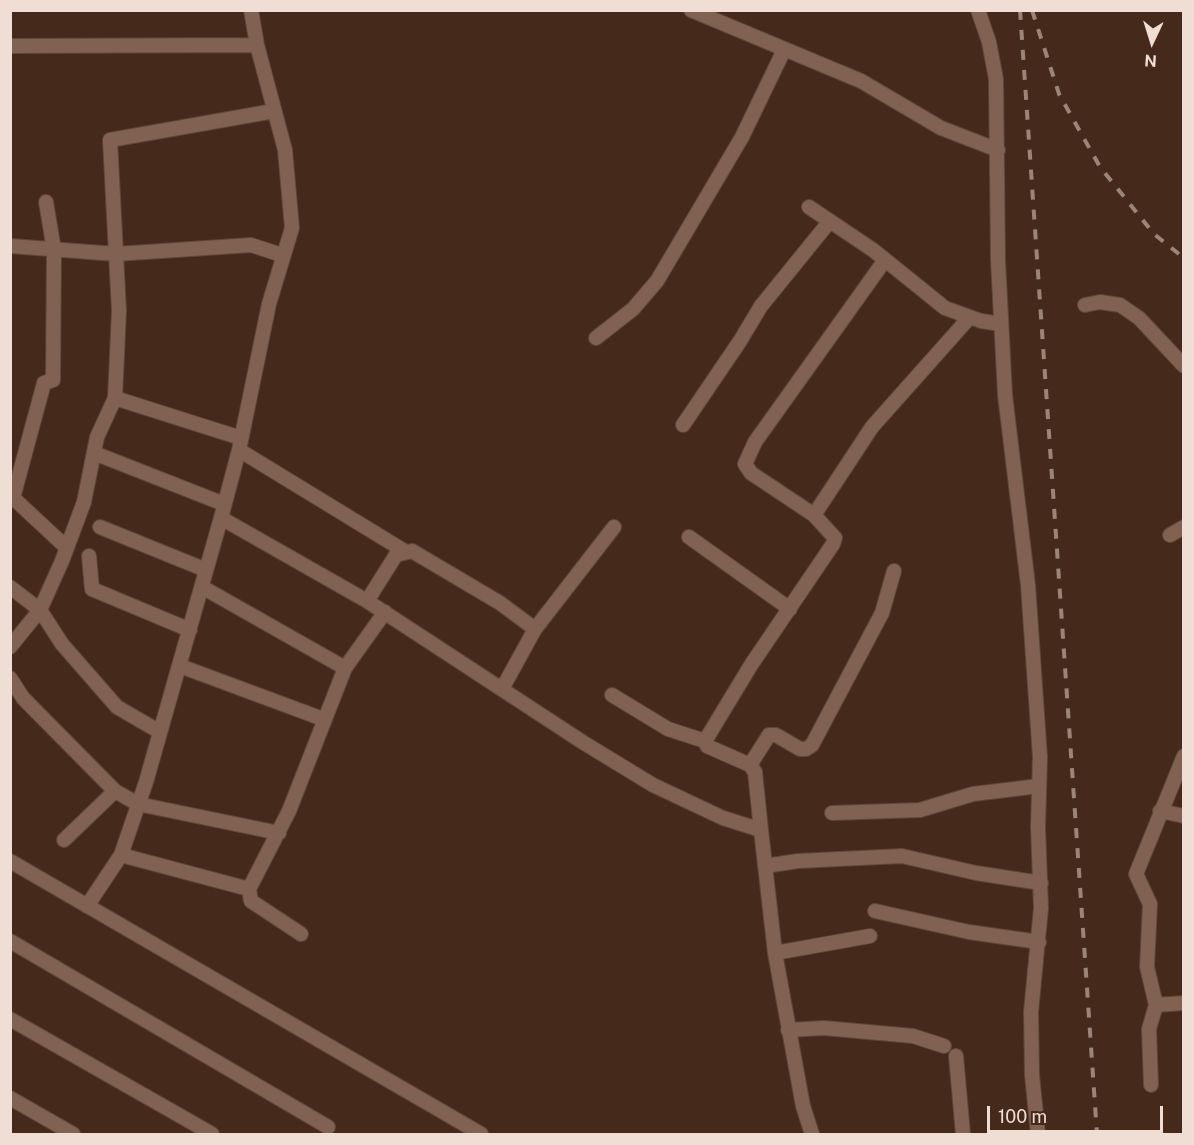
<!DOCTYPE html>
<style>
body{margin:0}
#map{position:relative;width:1194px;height:1145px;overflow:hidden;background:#452a1c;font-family:"Public Sans",sans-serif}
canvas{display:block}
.frame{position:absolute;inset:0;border:12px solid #f0ded5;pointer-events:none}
.north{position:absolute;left:1122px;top:12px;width:60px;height:60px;-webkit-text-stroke:4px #452a1c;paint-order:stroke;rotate:184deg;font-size:16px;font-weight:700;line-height:24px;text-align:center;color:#f0ded5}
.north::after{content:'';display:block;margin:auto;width:21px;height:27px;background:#f0ded5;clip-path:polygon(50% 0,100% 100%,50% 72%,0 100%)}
.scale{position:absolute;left:987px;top:1106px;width:176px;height:27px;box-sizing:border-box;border:3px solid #f0ded5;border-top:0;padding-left:8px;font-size:18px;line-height:21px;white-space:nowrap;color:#f0ded5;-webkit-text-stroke:4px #452a1c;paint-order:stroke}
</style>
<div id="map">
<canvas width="1194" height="1145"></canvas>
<div class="frame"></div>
<div class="north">N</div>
<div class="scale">100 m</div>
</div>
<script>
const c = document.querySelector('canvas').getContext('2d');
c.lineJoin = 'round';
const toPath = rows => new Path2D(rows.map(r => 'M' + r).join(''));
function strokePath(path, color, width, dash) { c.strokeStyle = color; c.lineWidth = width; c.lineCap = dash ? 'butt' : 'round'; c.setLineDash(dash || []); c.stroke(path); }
const minor = toPath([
 [691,10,861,81,941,128,998,150],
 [978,10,989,42,996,79,998,260,1005,395,1028,585,1040,757,1038,827,1041,908,1031,1012,1032,1075,1038,1134],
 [10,46,257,45],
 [809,207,873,250,945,308,981,321,1001,324],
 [10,246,116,254,251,245,282,255],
 [1085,305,1100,302,1120,305,1139,318,1184,366],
 [596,338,633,309,657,281,742,137,784,50],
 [115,398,241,438],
 [683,425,740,341,761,306,830,221],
 [239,450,406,552],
 [94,453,224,504],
 [10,495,67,548],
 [13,498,44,383,53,380,54,250,46,202],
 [814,515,872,427,969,318],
 [221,518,367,601,584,743,653,785,723,818,761,830,775,953,803,1106,812,1134],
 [100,527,206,570],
 [1170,535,1184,527],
 [689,537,790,609],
 [89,556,92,589,190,630],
 [10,587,40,610,62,644,117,707,160,732],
 [202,587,345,668],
 [367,601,396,555,412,551,500,603,535,629,502,689],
 [535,629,614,527],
 [10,647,40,610,62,561,84,502,97,437,115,398,119,311,110,140,274,111],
 [180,666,323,719],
 [10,678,23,698,115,791,138,804,279,833],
 [612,695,668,729,705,741],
 [750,765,769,735,776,735,800,749,806,749,812,745,882,613,894,571],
 [1160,811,1184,816],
 [832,813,920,810,973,794,1039,786],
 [761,830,755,772,750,765,707,746,705,741,751,665,833,544,835,538,814,515,751,473,745,464,755,442,885,260],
 [64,840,115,791],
 [121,855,249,889],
 [10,861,481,1134],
 [765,866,798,861,902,856,976,873,1041,883],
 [87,906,121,855,146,782,221,518,239,450,269,304,292,228,285,150,257,45,251,10],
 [875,911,969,932,1039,942],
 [301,934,251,901,249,889,289,811,345,668,385,612],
 [10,941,328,1127],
 [775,953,870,936],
 [1156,1005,1184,1003],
 [10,1019,212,1134],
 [788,1030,824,1028,913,1036,944,1046],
 [956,1056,963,1134],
 [1151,1085,1149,1029,1156,1005,1147,967,1150,904,1136,874,1184,756],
 [10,1098,73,1134]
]);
const rail = toPath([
 [1020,10,1097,1134],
 [1032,10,1059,94,1100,167,1154,234,1184,258]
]);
strokePath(minor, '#5e473b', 16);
strokePath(minor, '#816252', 14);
strokePath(rail, '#9b8579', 4, [10, 10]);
</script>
